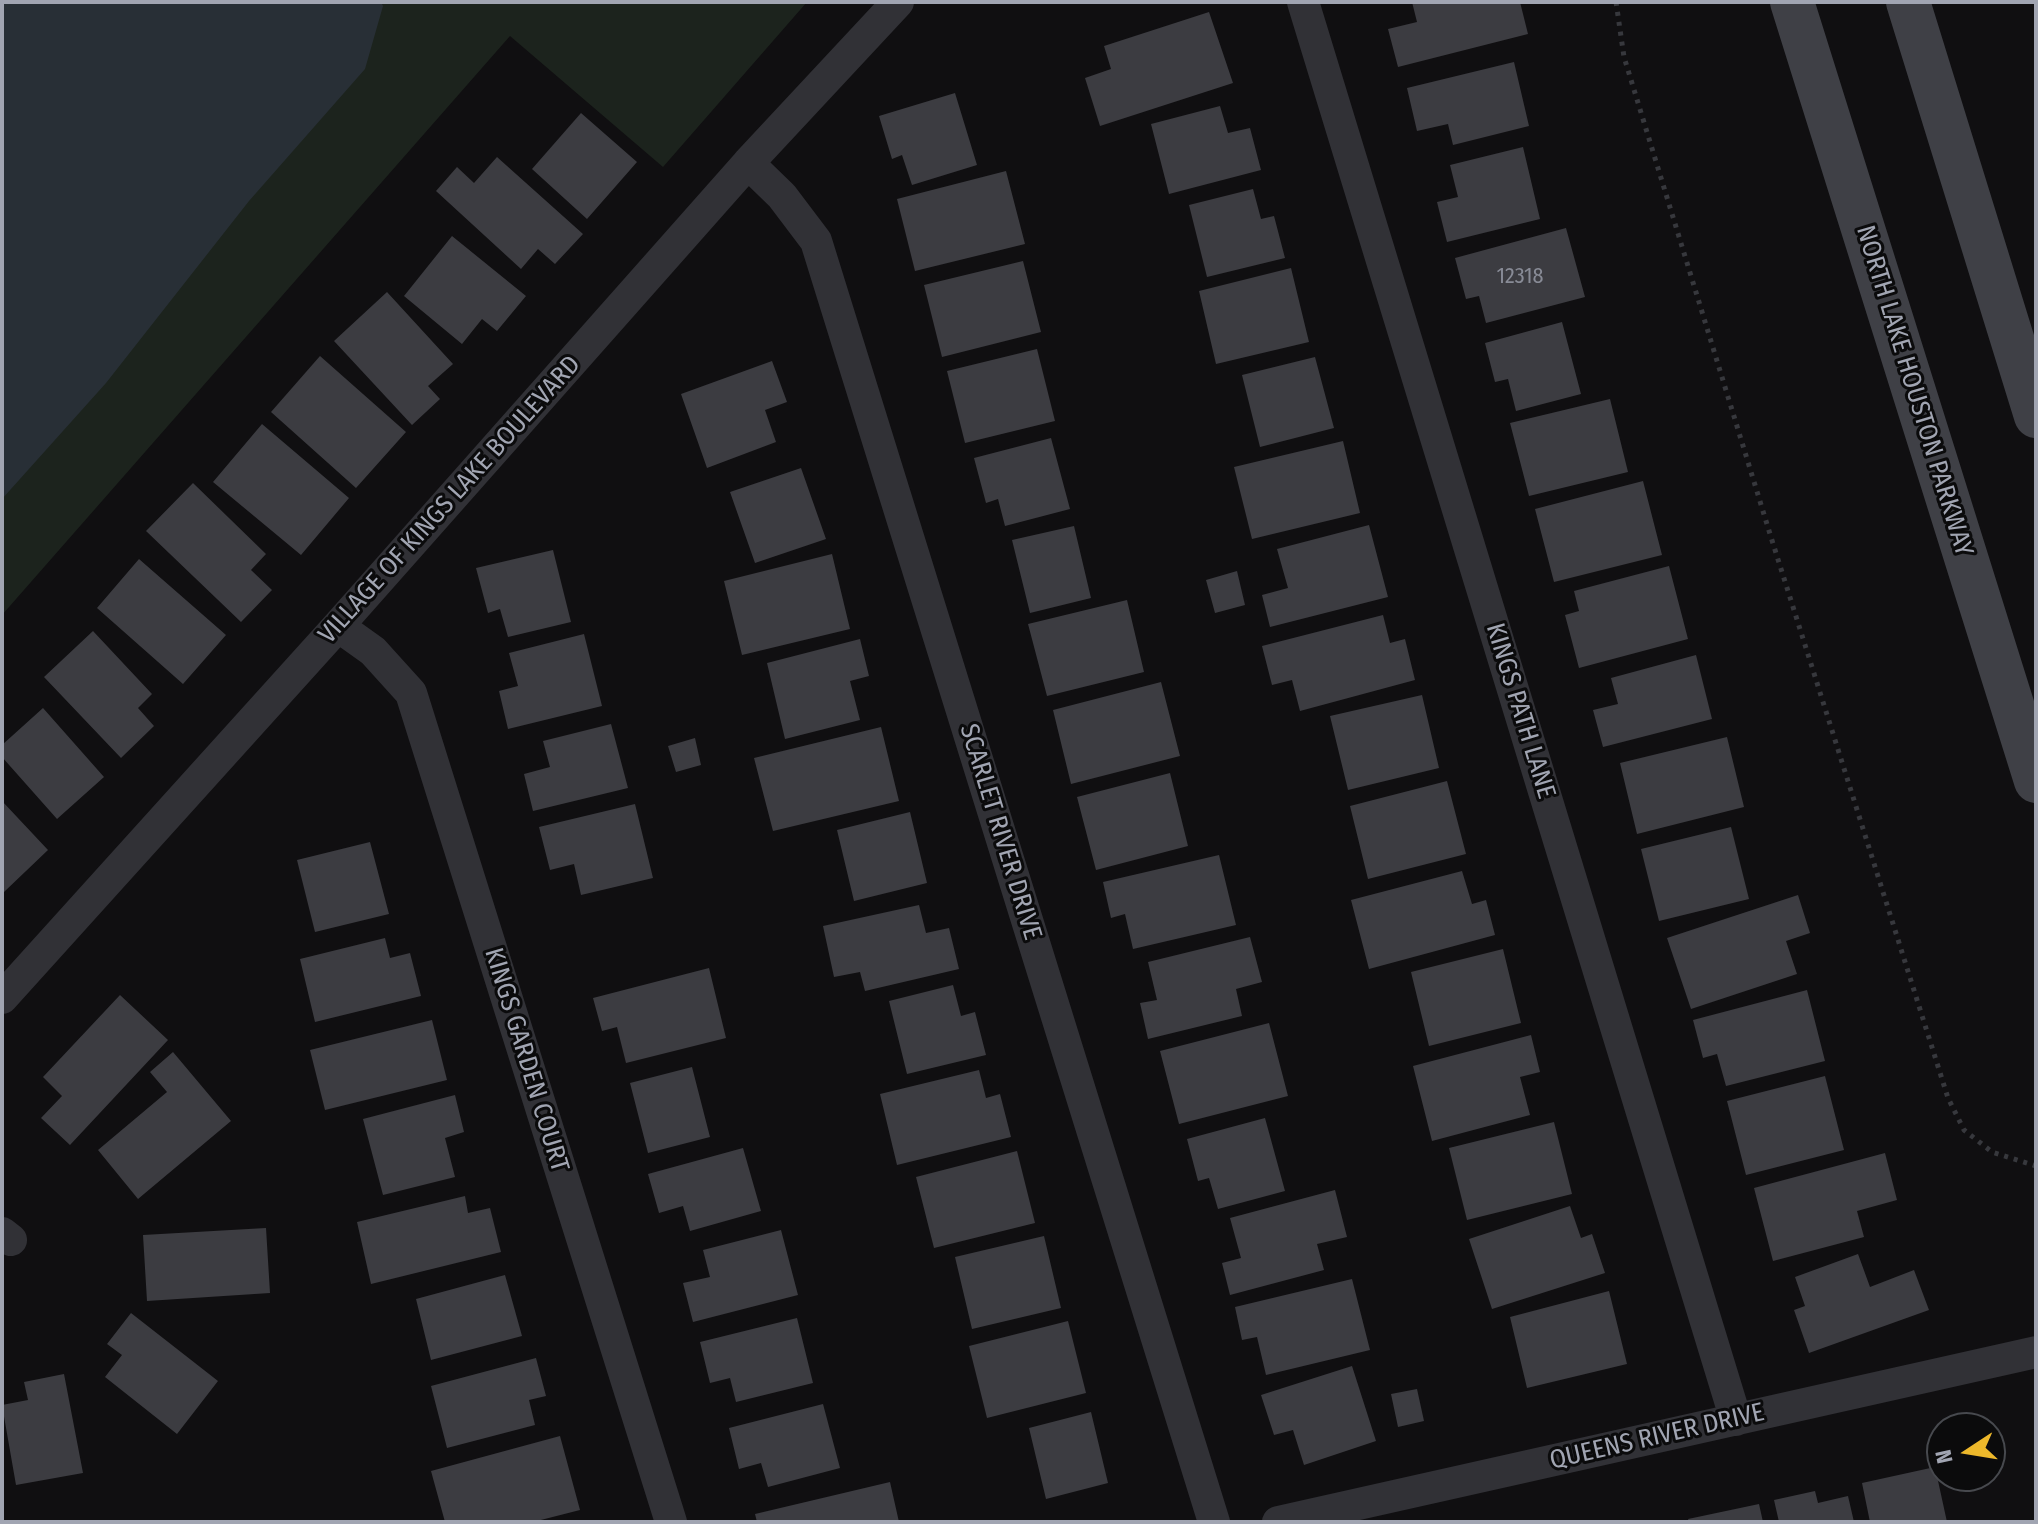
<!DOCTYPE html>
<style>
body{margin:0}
#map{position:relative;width:2038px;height:1524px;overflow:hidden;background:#100f11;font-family:"Fira Sans Condensed",sans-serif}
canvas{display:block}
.frame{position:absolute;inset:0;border:4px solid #a1a5b2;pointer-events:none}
.north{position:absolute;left:1926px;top:1412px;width:80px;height:80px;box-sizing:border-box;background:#0b0b0c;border:2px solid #47494e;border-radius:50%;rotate:258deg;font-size:22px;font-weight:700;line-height:32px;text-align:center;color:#a1a5b2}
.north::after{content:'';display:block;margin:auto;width:28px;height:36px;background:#edb82b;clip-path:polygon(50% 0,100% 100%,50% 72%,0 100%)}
</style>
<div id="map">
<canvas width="2038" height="1524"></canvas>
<div class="frame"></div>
<div class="north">N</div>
</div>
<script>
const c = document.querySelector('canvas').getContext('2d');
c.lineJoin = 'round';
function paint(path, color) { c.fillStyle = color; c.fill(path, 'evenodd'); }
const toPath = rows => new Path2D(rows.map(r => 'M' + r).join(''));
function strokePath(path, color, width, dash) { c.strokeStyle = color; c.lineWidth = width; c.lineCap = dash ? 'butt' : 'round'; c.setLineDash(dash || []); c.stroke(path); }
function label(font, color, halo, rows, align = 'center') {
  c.font = font + ' "Fira Sans Condensed",sans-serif'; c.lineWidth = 6; c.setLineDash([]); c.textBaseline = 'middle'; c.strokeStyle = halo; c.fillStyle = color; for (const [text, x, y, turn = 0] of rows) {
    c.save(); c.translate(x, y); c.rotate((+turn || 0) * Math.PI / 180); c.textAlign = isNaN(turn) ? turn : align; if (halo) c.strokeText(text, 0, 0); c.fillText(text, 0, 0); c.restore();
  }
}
const green = toPath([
 [2,2,807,2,663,167,510,36,2,615]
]);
const water = toPath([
 [2,2,381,2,383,6,365,69,249,201,106,383,2,499]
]);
const building = toPath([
 [1412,2,1520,2,1528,34,1398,67,1388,29,1417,22],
 [1209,12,1233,83,1100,126,1085,78,1111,69,1104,46],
 [1514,62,1529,126,1453,145,1448,124,1417,131,1407,88],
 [955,93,977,165,912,185,902,155,892,159,879,116],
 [1220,106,1228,133,1250,128,1261,170,1169,194,1151,124],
 [581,113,637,162,587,219,532,169],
 [1523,147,1540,219,1447,242,1437,202,1458,197,1450,165],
 [497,157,583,234,555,264,538,249,521,269,436,191,457,167,474,183],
 [1006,171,1025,244,915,271,897,199],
 [1253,189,1261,219,1274,216,1285,258,1207,277,1189,205],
 [1566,228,1585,297,1486,323,1479,296,1466,299,1455,258],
 [452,236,526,296,497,331,482,319,462,344,404,296],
 [1023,261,1041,332,942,357,924,285],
 [1291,268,1309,342,1216,364,1199,291],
 [387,292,453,364,428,386,440,399,412,425,334,341],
 [1562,322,1581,394,1516,411,1508,379,1495,382,1485,343],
 [1037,349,1055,421,965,443,947,371],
 [320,356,406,432,356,488,271,412],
 [1315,357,1334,428,1260,447,1242,375],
 [772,361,787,402,765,410,776,442,707,468,681,394],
 [1610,399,1628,472,1529,496,1510,423],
 [262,424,349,498,301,555,213,482],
 [1051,438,1070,509,1005,526,998,499,986,503,974,458],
 [1343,441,1360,513,1252,539,1234,467],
 [801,468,826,539,755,563,730,492],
 [1643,481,1662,555,1554,582,1535,509],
 [193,483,266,554,251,570,272,590,241,622,146,531],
 [1369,525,1388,597,1270,627,1262,595,1288,588,1277,549],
 [1074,526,1091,598,1030,613,1012,540],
 [553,550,571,622,508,637,500,609,488,613,476,568],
 [832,554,850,629,742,655,724,581],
 [139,559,226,635,183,684,97,608],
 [1669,566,1688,639,1579,668,1565,615,1579,611,1574,591],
 [1237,571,1245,605,1215,613,1206,580],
 [1127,600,1144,672,1047,696,1028,624],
 [1383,615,1390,643,1405,639,1415,680,1300,711,1292,680,1272,685,1262,646],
 [93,631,152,694,138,708,154,726,121,758,44,677],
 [584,634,602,706,508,729,499,691,518,686,509,653],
 [860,639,869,676,850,681,860,720,785,739,767,663],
 [1696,655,1712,719,1603,747,1593,710,1618,704,1611,678],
 [1161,682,1180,756,1071,784,1053,710],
 [1422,695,1439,768,1348,790,1330,716],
 [43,708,104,777,57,819,2,757,2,745],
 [611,724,628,788,533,811,524,774,550,767,543,741],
 [881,727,899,801,773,831,754,758],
 [1727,737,1744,807,1637,834,1620,763],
 [695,738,701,765,676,772,668,746],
 [1170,773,1188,846,1096,870,1077,797],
 [1447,781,1466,854,1368,879,1350,806],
 [2,801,48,850,4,892,2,890],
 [635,804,653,878,581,895,574,864,550,870,539,827],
 [910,812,927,883,854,901,837,830],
 [1731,827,1749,899,1659,921,1641,849],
 [370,842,389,914,315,932,297,860],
 [1219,855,1236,925,1133,949,1125,914,1111,918,1103,882],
 [1462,871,1472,904,1486,900,1495,935,1369,969,1351,900],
 [1798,895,1810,933,1786,941,1797,974,1691,1009,1667,938],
 [919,905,926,933,949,928,959,969,865,991,860,972,834,977,823,926],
 [1250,937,1262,982,1236,989,1242,1016,1148,1039,1140,1003,1157,1000,1148,962],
 [385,938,390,958,410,953,421,996,315,1022,300,959],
 [1503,949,1521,1023,1429,1046,1411,972],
 [709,968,726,1038,626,1063,617,1027,602,1031,593,998],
 [953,985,961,1016,975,1012,986,1055,907,1074,889,1001],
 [1807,990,1825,1061,1726,1086,1717,1054,1703,1058,1693,1020],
 [120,995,168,1040,70,1145,41,1118,62,1096,43,1077],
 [432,1020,447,1080,325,1110,310,1050],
 [1269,1023,1288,1096,1179,1124,1160,1051],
 [1531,1035,1540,1072,1520,1077,1530,1115,1432,1141,1413,1066],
 [173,1052,231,1121,138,1199,98,1150,167,1092,150,1072],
 [692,1067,710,1137,648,1153,630,1083],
 [979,1070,986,1098,1000,1094,1011,1137,897,1165,880,1094],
 [1825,1076,1844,1150,1746,1175,1727,1101],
 [455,1095,464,1132,445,1138,455,1177,383,1195,363,1119],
 [1265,1118,1285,1191,1218,1209,1209,1178,1198,1181,1187,1139],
 [1554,1122,1572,1194,1467,1220,1449,1148],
 [743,1148,761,1211,690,1231,683,1206,659,1213,648,1174],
 [1017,1151,1035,1223,934,1248,916,1177],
 [1885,1153,1897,1200,1857,1211,1864,1237,1773,1261,1754,1188],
 [1335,1190,1347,1237,1317,1244,1324,1270,1230,1295,1222,1263,1241,1258,1230,1218],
 [465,1196,468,1213,490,1208,501,1252,371,1284,357,1222],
 [1570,1206,1581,1238,1592,1234,1605,1273,1492,1309,1469,1239],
 [266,1228,270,1293,147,1301,143,1235],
 [781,1230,798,1295,693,1322,683,1283,710,1277,703,1250],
 [1044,1236,1061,1308,972,1329,955,1257],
 [1858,1254,1870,1287,1914,1270,1929,1310,1809,1353,1794,1310,1805,1306,1795,1277],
 [505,1275,522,1336,431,1360,416,1299],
 [1352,1279,1370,1350,1266,1375,1257,1337,1242,1340,1235,1307],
 [1609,1291,1627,1364,1527,1388,1510,1317],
 [131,1313,218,1381,177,1434,105,1377,122,1355,107,1344],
 [797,1318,813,1383,736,1402,730,1378,710,1383,700,1342],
 [1068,1321,1086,1393,987,1418,969,1346],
 [536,1358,546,1396,529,1400,535,1425,447,1448,431,1386],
 [1352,1366,1376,1441,1304,1465,1293,1430,1274,1435,1261,1395],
 [64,1374,83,1473,16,1485,2,1405,28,1400,24,1382],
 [1417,1389,1424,1421,1398,1427,1391,1394],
 [823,1404,840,1468,768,1487,761,1463,739,1469,729,1428],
 [1091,1412,1108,1483,1046,1499,1029,1428],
 [560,1436,580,1510,533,1522,445,1522,431,1471],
 [1935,1467,1947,1522,1870,1522,1862,1483],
 [890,1482,899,1522,757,1522,755,1514],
 [1815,1491,1818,1503,1848,1496,1854,1522,1779,1522,1774,1500],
 [1759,1504,1763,1522,1689,1522,1688,1519]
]);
const path = toPath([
 [1616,2,1624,57,1770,534,1948,1098,1964,1130,1992,1152,2036,1166]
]);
const street = toPath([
 [1303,2,1736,1420],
 [748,163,782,196,816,241,1214,1522],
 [338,626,373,651,411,693,671,1522],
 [2,998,338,626,748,163,898,2],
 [2,1233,11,1240],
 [1278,1522,2036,1352]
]);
const secondary = toPath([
 [1792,2,2036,781],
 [1908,2,2036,416]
]);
const numberNames = [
 ["12318",1520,277]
];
const streetNames = [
 ["NORTH LAKE HOUSTON PARKWAY",1914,391,73],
 ["VILLAGE OF KINGS LAKE BOULEVARD",450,500,-48],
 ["KINGS PATH LANE",1520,711,73],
 ["SCARLET RIVER DRIVE",1000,832,73],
 ["KINGS GARDEN COURT",526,1060,73],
 ["QUEENS RIVER DRIVE",1657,1437,-13]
];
paint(green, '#1c231d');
paint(water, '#282f36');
paint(building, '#3c3c41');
strokePath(path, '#37383d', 5, [4, 6]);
strokePath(street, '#313136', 32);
strokePath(secondary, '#3f4046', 44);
label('22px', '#888b96', null, numberNames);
label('26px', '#a1a5b2', '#0b0b0c', streetNames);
</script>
